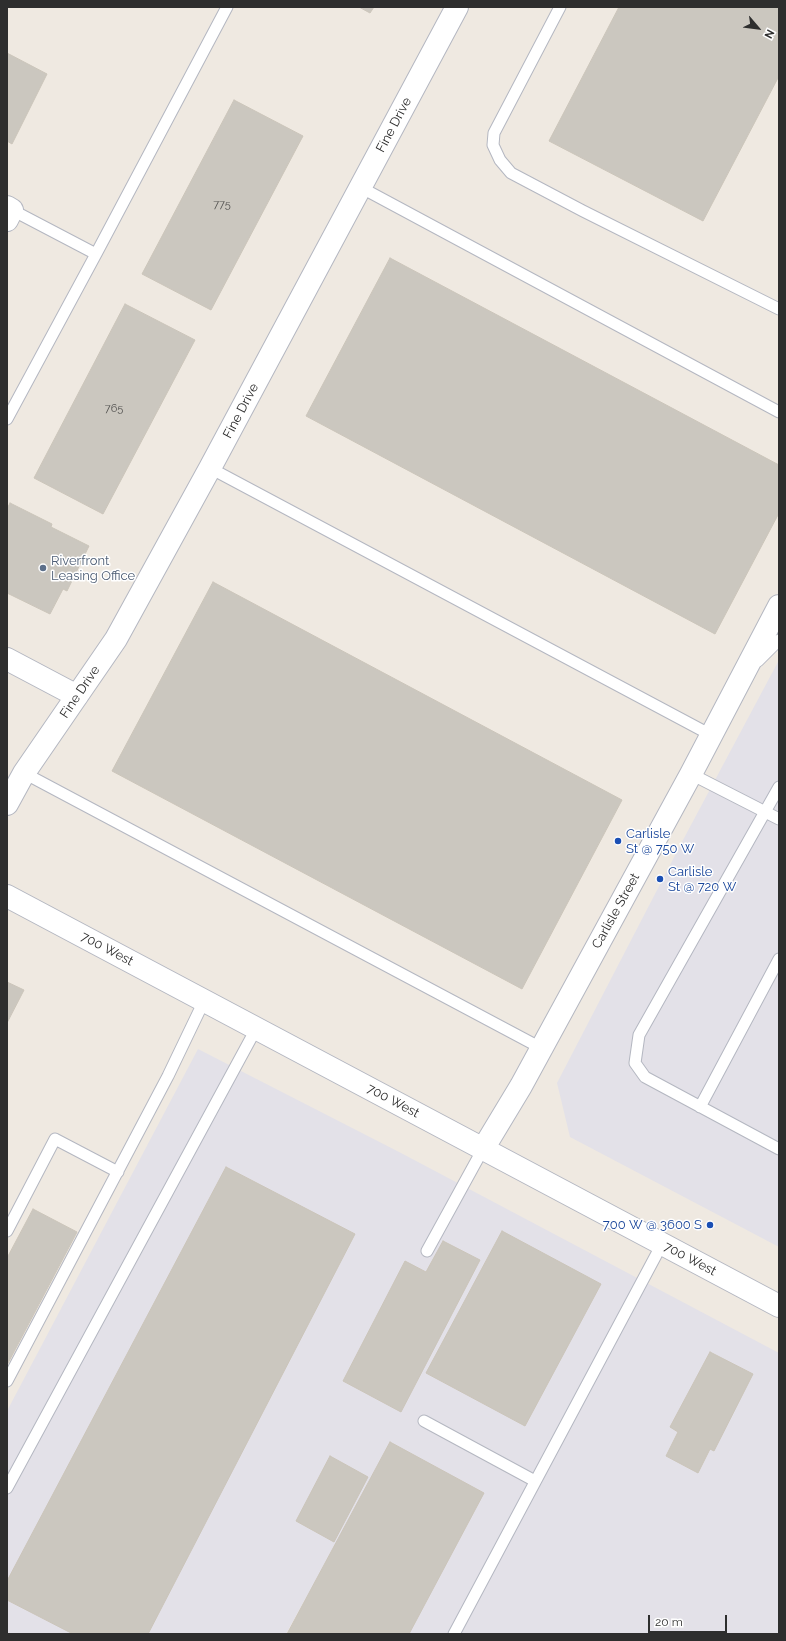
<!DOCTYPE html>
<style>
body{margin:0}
#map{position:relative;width:786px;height:1641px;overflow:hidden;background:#efe9e1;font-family:Raleway,sans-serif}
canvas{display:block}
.frame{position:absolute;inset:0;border:8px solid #2e2e2e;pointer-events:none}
.north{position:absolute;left:738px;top:8px;width:40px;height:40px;-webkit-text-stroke:3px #fff;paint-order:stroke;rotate:118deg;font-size:11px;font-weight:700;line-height:16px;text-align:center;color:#2e2e2e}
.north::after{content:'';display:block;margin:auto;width:14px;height:18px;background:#2e2e2e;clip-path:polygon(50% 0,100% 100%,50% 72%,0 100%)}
.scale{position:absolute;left:648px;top:1615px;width:79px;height:18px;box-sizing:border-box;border:2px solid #2e2e2e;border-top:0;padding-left:5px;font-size:12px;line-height:14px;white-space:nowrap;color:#2e2e2e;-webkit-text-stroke:3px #fff;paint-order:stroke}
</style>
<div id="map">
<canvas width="786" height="1641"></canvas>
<div class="frame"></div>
<div class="north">N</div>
<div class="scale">20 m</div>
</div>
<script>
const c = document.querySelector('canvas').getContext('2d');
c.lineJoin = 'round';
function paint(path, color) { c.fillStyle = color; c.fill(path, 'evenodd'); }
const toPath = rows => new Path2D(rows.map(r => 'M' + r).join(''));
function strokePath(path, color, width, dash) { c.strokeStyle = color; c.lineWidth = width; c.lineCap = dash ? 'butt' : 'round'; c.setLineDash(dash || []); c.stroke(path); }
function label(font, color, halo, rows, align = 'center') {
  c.font = font + ' Raleway,sans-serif'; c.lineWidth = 3; c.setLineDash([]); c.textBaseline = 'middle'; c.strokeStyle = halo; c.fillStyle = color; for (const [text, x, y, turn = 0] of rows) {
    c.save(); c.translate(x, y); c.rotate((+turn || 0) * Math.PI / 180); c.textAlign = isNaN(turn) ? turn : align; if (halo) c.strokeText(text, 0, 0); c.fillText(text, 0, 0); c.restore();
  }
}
const industrial = toPath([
 [779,660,779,1247,570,1137,557,1083,683,840],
 [198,1049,401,1153,779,1353,779,1634,287,1634,309,1592,286,1634,7,1634,7,1411]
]);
const building = toPath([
 [359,7,374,7,370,13,359,7],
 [619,7,779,7,779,76,703,221,549,141,619,7],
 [7,53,47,74,12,144,7,141,7,53],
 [234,100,303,136,211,310,142,274,234,100],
 [390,258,779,465,779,513,715,634,306,416,390,258],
 [125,304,195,340,103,514,34,478,125,304],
 [10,503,52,524,51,527,89,546,67,591,63,589,50,614,7,593,7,509,10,503],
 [213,582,622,800,522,989,112,771,213,582],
 [7,982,24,990,7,1023,7,982],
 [226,1167,355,1234,148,1634,73,1634,7,1600,7,1581,226,1167],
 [33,1209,77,1232,7,1365,7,1258,33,1209],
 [502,1231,601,1284,525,1426,426,1373,502,1231],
 [443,1241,480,1260,401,1412,343,1381,405,1261,426,1272,443,1241],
 [710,1352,753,1374,714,1451,710,1449,698,1473,666,1456,678,1432,670,1427,710,1352],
 [390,1442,484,1493,409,1634,287,1634,390,1442],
 [330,1456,368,1477,334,1542,296,1521,330,1456]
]);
const service = toPath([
 [560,7,494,133,493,145,500,160,511,173,583,211,779,309],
 [360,187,779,412],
 [12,210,96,254,227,7],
 [7,419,96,254],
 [210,468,711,735],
 [758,661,779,640],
 [24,773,541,1048],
 [691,774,779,819],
 [779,787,639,1035,635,1063,645,1077,779,1149],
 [700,1107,779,959],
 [7,1231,55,1139,118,1172],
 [427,1251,483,1149],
 [7,1381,168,1076,204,1001],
 [424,1421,535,1481],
 [7,1488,256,1029],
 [454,1634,662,1244]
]);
const minor = toPath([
 [7,207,12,210,7,220],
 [7,659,77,696],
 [7,804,24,773,116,639,210,468,457,7],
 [483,1149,521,1086,691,774,779,606]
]);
const tertiary = toPath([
 [7,896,779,1306]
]);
const markers = [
 [43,568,4,"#5c6f8a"],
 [618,841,4,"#1a4fb4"],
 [660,879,4,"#1a4fb4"],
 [710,1225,4,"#1a4fb4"]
];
const numberNames = [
 ["775",222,205],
 ["765",114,409]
];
const streetNames = [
 ["Fine Drive",394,125,-62],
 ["Fine Drive",241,411,-62],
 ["Fine Drive",80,692,-56],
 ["Carlisle Street",616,911,-61],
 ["700 West",107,949,28],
 ["700 West",393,1101,28],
 ["700 West",690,1259,28]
];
const serviceNames = [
 ["Riverfront",51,561],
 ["Leasing Office",51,576]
];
const transitNames = [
 ["Carlisle",626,834],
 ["St @ 750 W",626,849],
 ["Carlisle",668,872],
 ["St @ 720 W",668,887],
 ["700 W @ 3600 S",702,1225,"right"]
];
paint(industrial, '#e3e1e8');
paint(building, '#cbc7bf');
strokePath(building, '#cbc5ba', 1);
strokePath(service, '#b4b7c1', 13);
strokePath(minor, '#b4b7c1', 24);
strokePath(tertiary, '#b4b7c1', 24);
strokePath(service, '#fff', 11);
strokePath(minor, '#fff', 22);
strokePath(tertiary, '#fff', 22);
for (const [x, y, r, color] of markers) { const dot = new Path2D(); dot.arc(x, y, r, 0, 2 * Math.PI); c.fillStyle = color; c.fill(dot); strokePath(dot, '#fff', 1.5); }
label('11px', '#555452', null, numberNames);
label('13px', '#2e2e2e', '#fff', streetNames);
label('13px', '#4e5e75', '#fff', serviceNames, 'left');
label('13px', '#164399', '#fff', transitNames, 'left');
</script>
